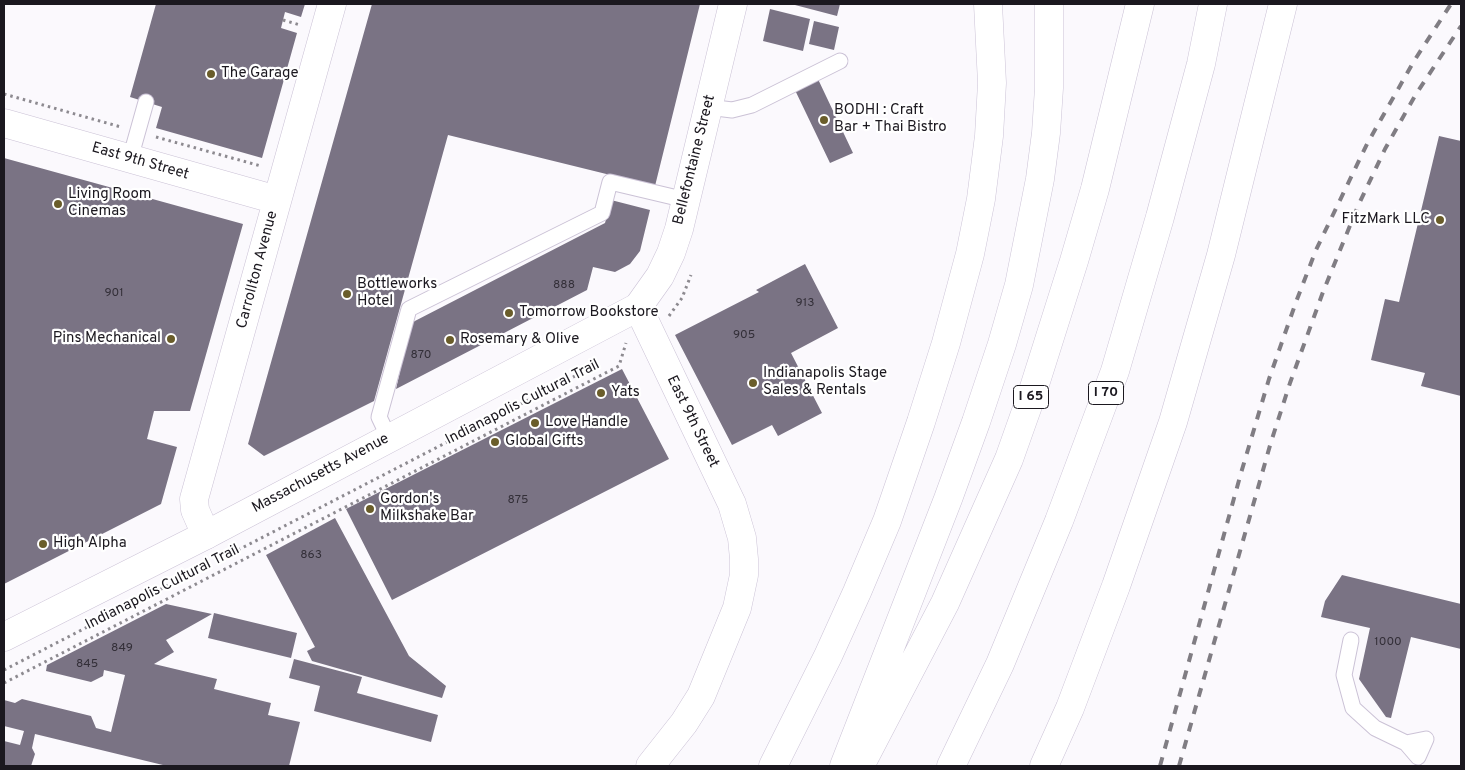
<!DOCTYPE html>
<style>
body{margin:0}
#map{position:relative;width:1465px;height:770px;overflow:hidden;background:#fbf9fd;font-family:Overpass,sans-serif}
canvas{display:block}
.frame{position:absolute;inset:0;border:5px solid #1b181f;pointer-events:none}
</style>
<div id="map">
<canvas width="1465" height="770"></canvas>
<div class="frame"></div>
</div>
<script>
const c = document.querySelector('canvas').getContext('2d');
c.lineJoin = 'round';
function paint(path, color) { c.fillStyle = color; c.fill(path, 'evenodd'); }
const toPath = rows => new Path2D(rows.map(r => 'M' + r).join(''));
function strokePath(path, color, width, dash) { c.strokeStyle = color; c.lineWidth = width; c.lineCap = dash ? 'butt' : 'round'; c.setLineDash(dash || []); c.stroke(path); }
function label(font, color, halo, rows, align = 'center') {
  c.font = font + ' Overpass,sans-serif'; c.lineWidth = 4.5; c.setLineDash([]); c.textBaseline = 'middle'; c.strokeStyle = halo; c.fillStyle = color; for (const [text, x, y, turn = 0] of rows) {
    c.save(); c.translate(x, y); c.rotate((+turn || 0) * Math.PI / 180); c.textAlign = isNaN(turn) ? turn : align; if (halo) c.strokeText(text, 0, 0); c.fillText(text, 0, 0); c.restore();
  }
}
const building = toPath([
 [156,4,305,4,301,17,285,12,281,28,297,33,262,158,156,128,162,107,130,97],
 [372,4,700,4,655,186,448,135,374,401,264,456,248,444],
 [795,4,840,4,837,16,795,5],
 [770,9,810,19,803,51,763,41],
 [814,21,839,27,834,50,809,44],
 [817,77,853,153,830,163,794,88],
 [1439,136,1461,141,1461,396,1421,386,1425,373,1371,360,1385,299,1399,302],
 [4,158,243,224,190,411,154,411,147,439,177,447,161,504,4,584],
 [611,200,650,210,640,251,630,264,615,272,593,267,587,290,396,389,411,323,605,223],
 [805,264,838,328,791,353,822,413,778,436,772,425,732,445,675,335,759,292,756,290],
 [622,369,669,459,392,600,346,509],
 [335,518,409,656,446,686,442,698,312,661,307,651,315,647,266,555],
 [1342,575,1461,604,1461,649,1411,637,1391,718,1386,717,1359,679,1370,628,1321,617,1325,601],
 [166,604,212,614,166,640,174,652,154,664,217,679,214,689,271,703,268,715,300,722,289,766,167,766,35,734,32,748,35,754,31,766,4,766,4,741,20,745,24,731,4,726,4,700,15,703,22,699,91,716,96,728,111,732,125,675,104,670,103,676,91,682,46,671,47,665],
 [214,613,297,633,291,658,208,638],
 [294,659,362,677,357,693,438,715,431,742,314,711,320,686,289,678]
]);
const path = toPath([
 [283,20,300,25],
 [4,94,121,127],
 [156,137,261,166],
 [669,316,682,298,691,275],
 [238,550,579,374,596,360],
 [4,670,194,572],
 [4,683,619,366,626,343]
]);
const service = toPath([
 [708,107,732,110,752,105,840,61],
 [130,159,146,102],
 [389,438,379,417,409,309,602,213,610,182,686,200],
 [1351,640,1344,675,1353,708,1375,728,1406,743,1426,739,1418,757,1406,743]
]);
const minor = toPath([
 [4,123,277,200],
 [638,307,732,504,742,538,744,559,744,575,737,608,701,696,684,723,650,766],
 [206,535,195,510,194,499,332,4]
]);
const secondary = toPath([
 [4,637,206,535,638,307,660,276,671,253,679,229,733,4]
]);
const motorway = toPath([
 [773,766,828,656,857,592,887,521,921,422,946,343,970,254,981,199,989,136,992,83,988,4],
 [844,766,948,499,976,422,1002,344,1019,285,1040,179,1046,133,1049,88,1049,4],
 [860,766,945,603,1009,459,1031,397,1074,261,1095,189,1140,4],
 [951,766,1000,664,1059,521,1115,371,1160,217,1201,64,1213,4],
 [1044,766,1070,708,1116,586,1173,422,1221,255,1283,4]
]);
const rail = toPath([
 [1160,766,1241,473,1269,379,1296,302,1316,250,1367,144,1414,61,1451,4],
 [1179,766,1271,442,1290,383,1323,292,1358,206,1385,149,1416,94,1461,26]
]);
const markers = [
 [211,74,5,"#6a5d2a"],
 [824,120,5,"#6a5d2a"],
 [58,204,5,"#6a5d2a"],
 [1440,220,5,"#6a5d2a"],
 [347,294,5,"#6a5d2a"],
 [509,313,5,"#6a5d2a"],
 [171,339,5,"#6a5d2a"],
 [450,340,5,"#6a5d2a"],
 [753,383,5,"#6a5d2a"],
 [601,393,5,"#6a5d2a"],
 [535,423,5,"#6a5d2a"],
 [495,442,5,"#6a5d2a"],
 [370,509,5,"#6a5d2a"],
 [43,544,5,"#6a5d2a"]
];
const numberNames = [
 ["888",564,286],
 ["901",114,294],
 ["913",805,304],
 ["905",744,336],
 ["870",421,356],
 ["875",518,501],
 ["863",311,556],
 ["1000",1388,643],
 ["849",122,649],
 ["845",87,665]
];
const shields = [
 [1106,393,35],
 [1031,397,35]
];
const shieldNames = [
 ["I 70",1106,393],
 ["I 65",1031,397]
];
const poiNames = [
 ["The Garage",221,74],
 ["BODHI : Craft",834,111],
 ["Bar + Thai Bistro",834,128],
 ["Living Room",68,195],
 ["Cinemas",68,212],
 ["FitzMark LLC",1430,220,"right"],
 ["Bottleworks",357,285],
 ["Hotel",357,302],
 ["Tomorrow Bookstore",519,313],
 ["Pins Mechanical",161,339,"right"],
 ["Rosemary & Olive",460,340],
 ["Indianapolis Stage",763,374],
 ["Sales & Rentals",763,391],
 ["Yats",611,393],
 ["Love Handle",545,423],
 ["Global Gifts",505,442],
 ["Gordon's",380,500],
 ["Milkshake Bar",380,517],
 ["High Alpha",53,544]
];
const streetNames = [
 ["Bellefontaine Street",695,160,-76],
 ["East 9th Street",140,162,16],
 ["Carrollton Avenue",258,270,-75],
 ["Indianapolis Cultural Trail",523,403,-27],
 ["East 9th Street",692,422,64],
 ["Massachusetts Avenue",321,474,-28],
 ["Indianapolis Cultural Trail",163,588,-27]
];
paint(building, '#7a7384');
strokePath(service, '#cbc2d6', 17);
strokePath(minor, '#cbc2d6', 29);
strokePath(secondary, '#cbc2d6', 29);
strokePath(motorway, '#cbc2d6', 29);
strokePath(path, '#8d8a90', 3, [2.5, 4]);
strokePath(service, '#fff', 15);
strokePath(minor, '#fff', 28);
strokePath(secondary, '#fff', 28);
strokePath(motorway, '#fff', 28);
strokePath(rail, '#807d83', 4, [9, 9]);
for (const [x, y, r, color] of markers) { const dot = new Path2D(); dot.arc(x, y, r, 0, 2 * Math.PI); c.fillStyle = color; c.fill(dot); strokePath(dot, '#fff', 2); }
label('12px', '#332f38', null, numberNames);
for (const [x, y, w] of shields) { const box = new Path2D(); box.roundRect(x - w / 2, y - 11.5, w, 23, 4); c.fillStyle = '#fff'; c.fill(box); strokePath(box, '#1b181f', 1); }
label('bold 14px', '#1b181f', null, shieldNames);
label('15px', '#1b181f', '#fff', poiNames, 'left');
label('15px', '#1b181f', '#fff', streetNames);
</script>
